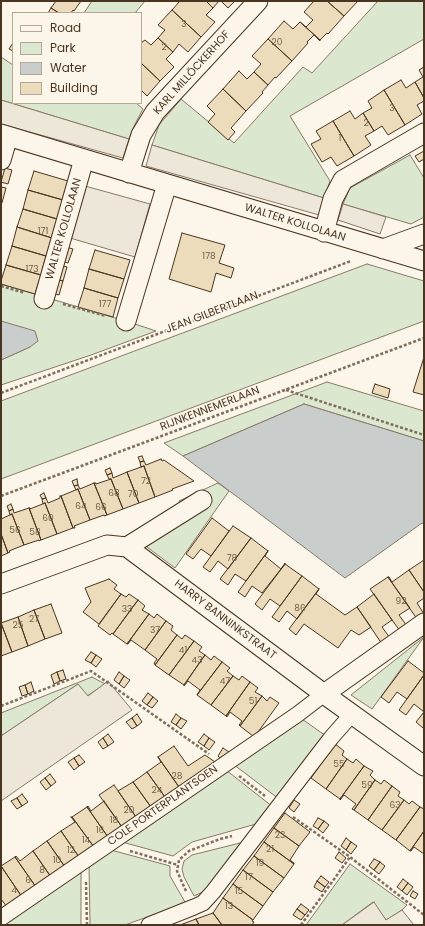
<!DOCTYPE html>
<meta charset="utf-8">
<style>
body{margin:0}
#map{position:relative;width:425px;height:926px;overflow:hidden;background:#fbf6e9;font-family:Poppins,sans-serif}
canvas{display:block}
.frame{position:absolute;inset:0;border:2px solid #4a3520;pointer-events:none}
.legend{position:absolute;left:12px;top:12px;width:130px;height:92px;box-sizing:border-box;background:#fbf6e9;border:1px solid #b4a999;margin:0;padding:5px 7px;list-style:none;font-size:12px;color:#4a3520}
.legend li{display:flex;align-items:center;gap:8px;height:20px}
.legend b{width:20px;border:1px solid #b4a999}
</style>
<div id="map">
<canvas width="425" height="926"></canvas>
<div class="frame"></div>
<ul class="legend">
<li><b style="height:5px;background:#fbf6e9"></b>Road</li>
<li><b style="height:11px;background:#dce7d0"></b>Park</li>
<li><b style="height:11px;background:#c9cecd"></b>Water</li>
<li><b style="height:11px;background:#ecdcbc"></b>Building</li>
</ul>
</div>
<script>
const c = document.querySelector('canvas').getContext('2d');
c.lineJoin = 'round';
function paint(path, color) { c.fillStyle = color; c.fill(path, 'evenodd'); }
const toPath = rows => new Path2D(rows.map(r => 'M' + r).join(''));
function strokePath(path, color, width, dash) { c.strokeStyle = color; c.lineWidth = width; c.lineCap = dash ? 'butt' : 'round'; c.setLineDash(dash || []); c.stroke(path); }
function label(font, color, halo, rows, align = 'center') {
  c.font = font + ' Poppins,sans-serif'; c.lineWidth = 3; c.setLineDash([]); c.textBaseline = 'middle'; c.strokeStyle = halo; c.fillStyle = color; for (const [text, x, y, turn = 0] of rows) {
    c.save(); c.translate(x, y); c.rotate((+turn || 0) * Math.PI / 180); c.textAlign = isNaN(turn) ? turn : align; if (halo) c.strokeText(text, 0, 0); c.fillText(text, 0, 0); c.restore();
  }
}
const green = toPath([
 [92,1,145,1,135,13,84,13,92,1],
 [378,1,424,1,424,39,290,116,330,181,324,198,152,145,159,125,181,99,234,143,303,67,312,73,378,1],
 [1,57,13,65,13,103,136,103,143,109,134,126,129,139,1,100,1,57],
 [410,155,424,178,424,217,411,224,343,204,350,188,410,155],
 [367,264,424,281,424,321,1,479,1,401,367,264],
 [1,284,132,323,156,331,91,355,1,385,1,360,30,347,1,321,1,284],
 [327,382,424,411,424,441,304,404,183,456,164,443,327,382],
 [218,483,229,491,175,568,143,544,185,516,179,501,218,483],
 [424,637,372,709,351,695,424,637],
 [92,677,105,684,87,696,78,684,1,736,1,713,92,677],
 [302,719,326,736,279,799,233,764,302,719],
 [226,770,273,807,256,824,192,842,173,856,122,842,226,770],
 [244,842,205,891,194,896,184,877,182,869,184,861,192,855,244,842],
 [111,850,170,866,170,876,185,902,169,909,125,925,90,925,89,863,111,850],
 [350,864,407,905,402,910,386,920,373,902,342,925,306,925,350,864],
 [81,872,81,925,3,925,81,872]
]);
const parking = toPath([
 [1,100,129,139,123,158,1,124,1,100],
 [152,145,324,198,319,215,146,166,152,145],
 [85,186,150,204,135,257,70,238,85,186],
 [343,204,386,217,380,234,338,220,343,204],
 [108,681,132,710,1,801,1,736,78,684,88,696,108,681],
 [374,902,386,920,402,910,414,925,342,925,374,902]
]);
const water = toPath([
 [1,321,35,331,38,341,30,347,1,360,1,321],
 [304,404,424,441,424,524,422,523,345,578,183,456,304,404]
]);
const building = toPath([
 [56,1,81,1,74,11,73,10,71,13,59,13,51,8,56,1],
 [180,1,206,1,213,8,206,15,215,22,201,37,172,10,180,1],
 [206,1,219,1,213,8,206,1],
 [221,1,235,1,228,8,221,1],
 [314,1,327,1,344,16,328,34,327,33,320,40,300,22,306,27,313,20,304,12,314,1],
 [327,1,358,1,344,16,327,1],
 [51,8,59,13,48,13,51,8],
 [172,10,201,37,188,52,179,44,173,52,158,38,165,30,158,25,172,10],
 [284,21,293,29,300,22,320,40,320,41,314,35,307,42,308,43,292,61,268,39,284,21],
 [158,38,173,52,166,59,174,67,160,81,141,63,141,43,145,40,151,45,158,38],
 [268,39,292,61,276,78,275,77,268,85,254,72,261,64,252,56,268,39],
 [13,43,13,51,9,49,13,43],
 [141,63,160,81,147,96,141,90,141,63],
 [424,67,424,98,415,82,423,77,419,70,424,67],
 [239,71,247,79,254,72,268,85,262,92,263,93,246,111,223,89,239,71],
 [401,80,406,88,415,82,424,98,424,101,417,105,422,114,405,125,384,90,401,80],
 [223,89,246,111,231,128,235,132,228,140,208,122,215,114,207,106,223,89],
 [384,90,405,125,388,135,382,126,374,131,363,113,372,108,368,101,384,90],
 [350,111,355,119,363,113,374,131,365,136,371,145,354,156,333,121,350,111],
 [333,121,354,156,337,166,331,157,322,162,311,144,321,139,316,131,333,121],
 [424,151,424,159,419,162,415,156,424,151],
 [5,168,12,170,8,184,1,182,5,168],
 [34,171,68,181,63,200,28,190,34,171],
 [1,187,6,188,2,203,1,202,1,187],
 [28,190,63,200,57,219,23,209,28,190],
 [23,209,57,219,52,238,17,227,23,209],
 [17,227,52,238,46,256,12,246,17,227],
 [182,233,225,245,219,263,234,268,231,278,216,273,211,292,169,279,182,233],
 [12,246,46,256,41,275,6,265,12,246],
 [66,247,73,249,68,263,62,261,66,247],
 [95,250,130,260,124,279,89,269,95,250],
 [6,265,41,275,35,294,1,284,1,281,6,265],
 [60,265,67,267,63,281,56,279,60,265],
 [89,269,124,279,118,298,84,288,89,269],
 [56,279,63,281,59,295,52,293,56,279],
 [84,288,118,298,113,317,78,307,84,288],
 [424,357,424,395,413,392,424,357],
 [375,384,390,389,388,398,372,393,375,384],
 [142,456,144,461,140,462,138,457,142,456],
 [161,459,162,461,164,460,194,481,172,489,173,490,155,497,144,466,141,467,140,462,144,461,146,465,161,459],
 [144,466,155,497,139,503,127,472,144,466],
 [110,468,112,473,107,475,105,470,110,468],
 [127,472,139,503,123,509,111,479,109,479,107,475,112,473,113,478,127,472],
 [77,479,78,485,74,486,72,481,77,479],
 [111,479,123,509,107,515,94,483,96,483,96,484,111,479],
 [94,483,107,515,104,516,104,515,90,520,78,489,76,490,74,486,78,485,80,489,94,483],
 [78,489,90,520,74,526,75,528,73,528,61,496,78,489],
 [44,493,46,498,42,499,40,495,44,493],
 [60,496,61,496,73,528,57,534,45,503,43,504,42,499,46,498,48,503,60,498,60,496],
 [45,503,57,534,41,540,29,508,30,508,30,509,45,503],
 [11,504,13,509,9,511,7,506,11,504],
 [29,508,41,540,39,541,39,540,24,545,12,514,10,515,9,511,13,509,14,513,29,508],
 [12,514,24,545,9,551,10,552,8,553,1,534,1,519,12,514],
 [212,518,229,531,211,556,201,549,193,559,186,554,212,518],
 [233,526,251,538,228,569,218,561,210,572,203,567,233,526],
 [1,534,8,553,1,556,1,534],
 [251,538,268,551,246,581,235,574,228,585,220,579,251,538],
 [268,551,265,556,281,569,285,563,285,564,262,593,252,586,245,597,238,592,268,551],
 [424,560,424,592,409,570,424,560],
 [285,564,302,576,280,606,270,599,262,610,255,604,285,564],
 [409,570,424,592,424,598,417,603,424,614,417,619,388,577,389,577,392,582,409,570],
 [302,576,319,589,297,619,287,611,279,622,272,617,302,576],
 [388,577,410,608,399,615,407,626,400,631,370,589,388,577],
 [109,579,117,585,114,589,121,594,99,624,83,612,91,602,85,588,109,579],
 [319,589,316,594,345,615,357,607,371,627,359,635,351,630,338,648,304,624,296,635,289,629,319,589],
 [121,594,126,597,129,594,138,600,113,634,112,633,110,635,98,626,121,594],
 [374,594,392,620,382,627,390,638,382,644,357,607,374,594],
 [138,600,145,606,142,610,149,614,127,644,113,634,138,600],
 [51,604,62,633,45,639,34,610,51,604],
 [34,610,45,639,28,646,18,617,34,610],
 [149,614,154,618,157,614,166,621,145,650,131,640,128,644,127,644,149,614],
 [18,617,28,646,12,652,1,623,18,617],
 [166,621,173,626,171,630,177,635,155,665,154,663,157,659,145,650,166,621],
 [1,623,12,652,1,656,1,623],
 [177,635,182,639,185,635,194,641,169,675,155,665,177,635],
 [194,641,202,647,199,651,205,655,184,685,169,675,194,641],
 [91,652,96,655,91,663,85,660,91,652],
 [96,655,102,659,96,667,91,663,96,655],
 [205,655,211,660,214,656,222,662,197,695,200,690,188,681,184,686,184,685,205,655],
 [408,661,424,673,424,675,407,699,397,692,389,703,381,697,408,661],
 [222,662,230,668,227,671,233,676,211,705,197,695,222,662],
 [63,670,66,679,60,681,57,672,63,670],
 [57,672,60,681,54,684,51,675,57,672],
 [119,672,124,676,119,684,114,680,119,672],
 [424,675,424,712,414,704,406,715,399,710,424,675],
 [124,676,130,680,124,688,119,684,124,676],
 [233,676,239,680,242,676,250,682,226,716,211,705,233,676],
 [31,682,34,691,28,694,25,685,31,682],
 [250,682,258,688,255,692,262,696,240,726,239,725,242,721,230,712,227,717,226,716,250,682],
 [25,685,28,694,22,696,19,687,25,685],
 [148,693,153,697,147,705,142,701,148,693],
 [262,696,267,701,270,697,279,703,258,732,253,736,240,726,262,696],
 [153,697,158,701,152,708,147,705,153,697],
 [424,712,424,726,423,728,416,722,424,712],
 [137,714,142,722,137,726,132,718,137,714],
 [176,714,181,718,176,725,171,722,176,714],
 [132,718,137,726,132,729,126,722,132,718],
 [181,718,187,721,181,729,176,725,181,718],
 [108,734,114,742,108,746,103,738,108,734],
 [204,734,209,738,204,746,198,742,204,734],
 [103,738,108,746,103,749,98,742,103,738],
 [209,738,215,742,209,750,204,746,209,738],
 [335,744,344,751,342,755,347,759,326,789,311,778,335,744],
 [174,746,188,766,205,755,215,762,179,787,158,757,174,746],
 [223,748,229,752,220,758,218,756,223,748],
 [79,755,85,762,79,766,74,758,79,755],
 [158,757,179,787,165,797,147,772,161,762,158,757],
 [74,758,79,766,74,770,68,762,74,758],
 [347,759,353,763,356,759,364,766,340,799,326,789,347,759],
 [364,766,373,771,370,775,375,780,354,810,352,809,356,804,344,795,340,800,340,799,364,766],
 [147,772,165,797,151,807,133,782,147,772],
 [50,774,56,782,51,786,45,778,50,774],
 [45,778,51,786,46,790,40,782,45,778],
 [375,780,381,784,384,780,392,786,368,820,354,810,375,780],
 [133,782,151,807,136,817,118,791,133,782],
 [114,785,136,817,122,827,99,795,114,785],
 [392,786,400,792,398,796,404,800,382,830,368,820,392,786],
 [22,794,28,802,22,806,17,798,22,794],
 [17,798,22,806,17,809,11,801,17,798],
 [294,800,300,804,294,812,289,808,294,800],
 [404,800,409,804,412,801,420,807,396,840,382,830,404,800],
 [104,801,122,827,108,837,87,807,88,806,91,811,104,801],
 [87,807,108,837,94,847,72,817,87,807],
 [420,807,424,809,424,831,410,851,396,840,420,807],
 [285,813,310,832,299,846,274,828,285,813],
 [71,817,72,817,94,847,79,857,61,831,75,822,71,817],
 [318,818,324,821,318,829,313,826,318,818],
 [324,821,329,825,323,833,318,829,324,821],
 [274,828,299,846,290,860,294,863,294,864,264,842,274,828],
 [61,831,79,857,65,867,47,841,61,831],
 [424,831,424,854,414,847,411,851,410,851,424,831],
 [346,838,351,842,346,850,341,846,346,838],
 [47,841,65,867,51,877,33,851,47,841],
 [264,842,294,864,284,878,254,856,264,842],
 [351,842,357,846,351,854,346,850,351,842],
 [33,851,51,877,36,887,15,857,16,856,20,861,33,851],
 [339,852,346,858,342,863,335,858,339,852],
 [254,856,284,878,273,892,243,870,254,856],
 [15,857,36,887,22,897,1,866,15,857],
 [374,859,380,862,374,870,369,866,374,859],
 [380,862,385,866,379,874,374,870,380,862],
 [1,866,22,897,7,907,1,899,1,866],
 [243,870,273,892,263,906,233,884,243,870],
 [321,876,329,882,325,887,317,881,321,876],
 [403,879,408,883,402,891,397,887,403,879],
 [317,881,325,887,322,892,314,887,317,881],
 [408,883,413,887,407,895,402,891,408,883],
 [233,884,263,906,253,920,223,898,233,884],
 [413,891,418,894,415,899,410,896,413,891],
 [223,898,253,920,252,921,254,922,252,925,222,925,213,913,223,898],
 [301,904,309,910,305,915,297,909,301,904],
 [297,909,305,915,301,920,293,915,297,909],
 [213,913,222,925,199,925,196,919,213,913],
 [196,919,199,925,180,925,196,919]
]);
const path = toPath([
 [1,286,25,293],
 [63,304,106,316],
 [286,390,424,435],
 [1,393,351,261],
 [1,496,424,338],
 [1,706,91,671,209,754],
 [239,776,265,796],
 [293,817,350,857,424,915],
 [130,851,178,865],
 [86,882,87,925],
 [186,891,177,871,179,860,189,851,220,839,232,836],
 [301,925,350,857]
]);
const pedestrian = toPath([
 [1,918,298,714,324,694],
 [149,925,194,907,203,903,213,892,331,738,352,714]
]);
const minor = toPath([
 [1,134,424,261],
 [1,160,8,136],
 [129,173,141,135,155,112,258,1],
 [324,232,333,199,343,180,424,133],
 [383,249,424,234],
 [44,299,84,159],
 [126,321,167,184],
 [127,547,202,500],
 [1,584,107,545,127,547,324,694,424,766],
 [324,694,424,623]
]);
const numberNames = [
 ["3",184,25],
 ["20",277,43],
 ["2",164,48],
 ["3",392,109],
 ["2",366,124],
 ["1",340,139],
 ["171",43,232],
 ["178",209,257],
 ["173",32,270],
 ["177",105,305],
 ["72",146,482],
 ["68",114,494],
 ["70",133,495],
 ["64",81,507],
 ["66",101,508],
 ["60",48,519],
 ["56",15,531],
 ["58",35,533],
 ["78",232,559],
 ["92",401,602],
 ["86",300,609],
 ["33",127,610],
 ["27",34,620],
 ["25",18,626],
 ["37",155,631],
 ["41",183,651],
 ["43",197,661],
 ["47",225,682],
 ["51",253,702],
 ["55",339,765],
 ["28",177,777],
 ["59",367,786],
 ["24",157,791],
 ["63",395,806],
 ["20",129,811],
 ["18",114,821],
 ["16",100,831],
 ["23",280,836],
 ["14",86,841],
 ["21",270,850],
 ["12",71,851],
 ["10",57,861],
 ["19",260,864],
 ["8",42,871],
 ["17",249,878],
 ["6",28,881],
 ["4",14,891],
 ["15",239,892],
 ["13",229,907]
];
const streetNames = [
 ["KARL MILLÖCKERHOF",192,73,-48],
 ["WALTER KOLLOLAAN",295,223,17],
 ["WALTER KOLLOLAAN",64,229,-74],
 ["JEAN GILBERTLAAN",212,313,-21],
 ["RIJNKENNEMERLAAN",210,409,-21],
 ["HARRY BANNINKSTRAAT",225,620,37],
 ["COLE PORTERPLANTSOEN",163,806,-35]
];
paint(green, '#dce7d0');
strokePath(green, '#887966', 1);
paint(parking, '#ede7d9');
strokePath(parking, '#887966', 1);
paint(water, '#c9cecd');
strokePath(water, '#887966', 1);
paint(building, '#ecdcbc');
strokePath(building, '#4a3520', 1);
strokePath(pedestrian, '#4a3520', 17);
strokePath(minor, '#4a3520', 21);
strokePath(path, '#7f6f5c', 2.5, [3, 2]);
strokePath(pedestrian, '#fbf6e9', 15);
strokePath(minor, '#fbf6e9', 19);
label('9px', '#725f47', null, numberNames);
label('11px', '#4a3520', '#fbf6e9', streetNames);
</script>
